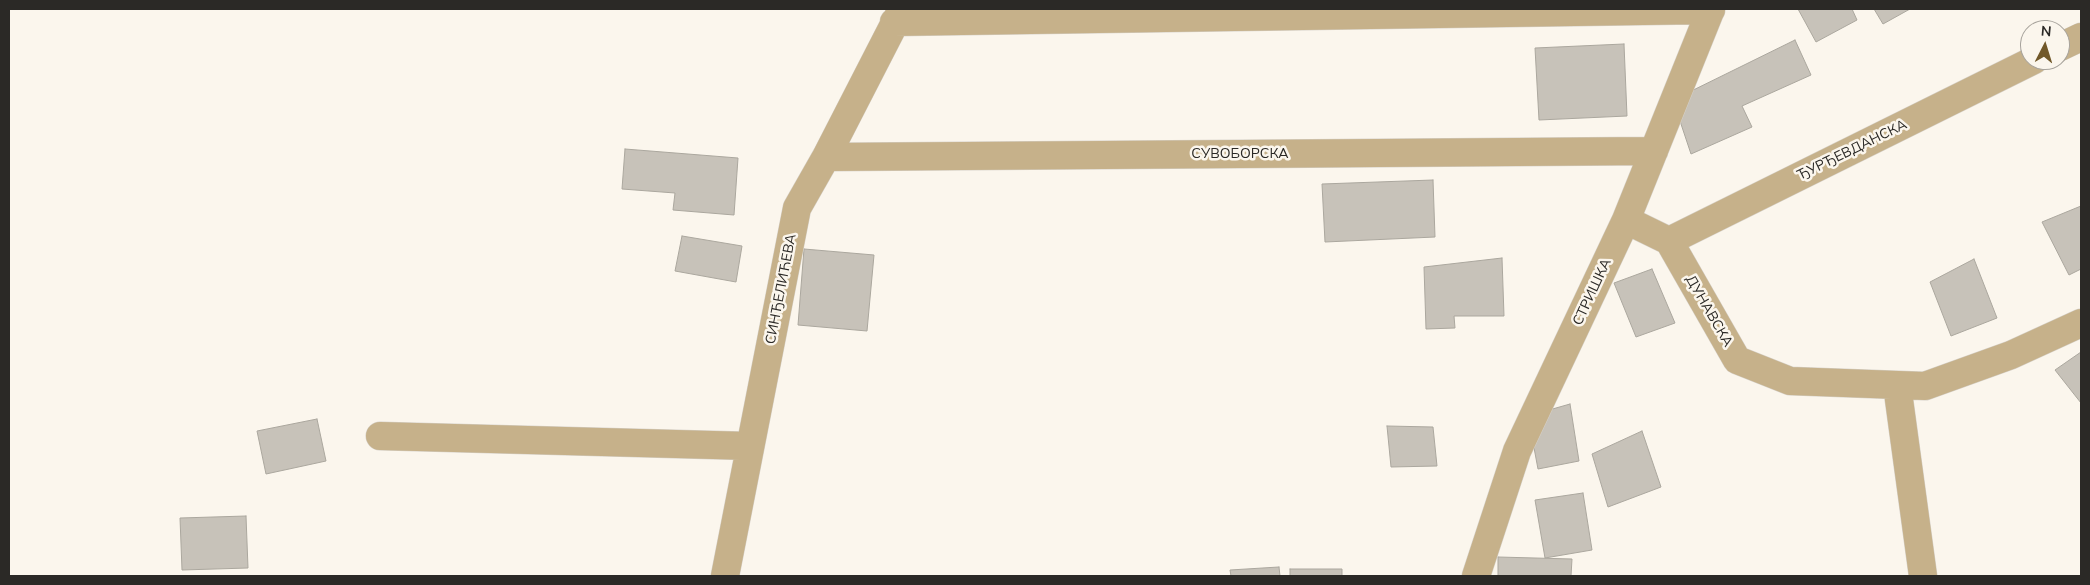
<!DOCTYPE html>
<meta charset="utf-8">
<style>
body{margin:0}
#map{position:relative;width:2090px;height:585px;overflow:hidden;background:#fbf6ed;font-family:Mulish,sans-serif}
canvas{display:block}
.frame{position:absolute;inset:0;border:10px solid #2b2926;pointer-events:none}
.north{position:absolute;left:2020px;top:20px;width:50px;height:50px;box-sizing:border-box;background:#fbf6ed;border:1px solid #a8a49d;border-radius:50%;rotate:5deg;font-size:14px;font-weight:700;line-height:20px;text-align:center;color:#2b2926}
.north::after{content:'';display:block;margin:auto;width:18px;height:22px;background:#715829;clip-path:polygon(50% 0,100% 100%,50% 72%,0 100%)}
</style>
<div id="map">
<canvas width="2090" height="585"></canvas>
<div class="frame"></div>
<div class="north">N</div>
</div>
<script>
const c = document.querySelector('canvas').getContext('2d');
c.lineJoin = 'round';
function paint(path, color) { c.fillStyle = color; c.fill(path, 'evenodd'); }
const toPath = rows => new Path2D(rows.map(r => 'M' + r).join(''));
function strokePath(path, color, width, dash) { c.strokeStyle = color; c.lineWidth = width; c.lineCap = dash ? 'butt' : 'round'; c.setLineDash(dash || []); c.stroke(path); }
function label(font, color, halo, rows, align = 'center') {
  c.font = font + ' Mulish,sans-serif'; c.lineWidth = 5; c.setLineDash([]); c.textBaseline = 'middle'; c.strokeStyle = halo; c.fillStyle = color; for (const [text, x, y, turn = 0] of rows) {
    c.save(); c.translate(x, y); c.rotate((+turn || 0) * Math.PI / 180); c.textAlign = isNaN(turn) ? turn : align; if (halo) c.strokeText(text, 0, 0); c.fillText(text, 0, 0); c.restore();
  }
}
const building = toPath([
 [1798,9,1852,9,1857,20,1816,42,1798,9],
 [1874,9,1910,9,1883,24,1874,9],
 [1795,40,1811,75,1742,106,1752,127,1691,154,1673,100,1795,40],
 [1624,44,1627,116,1539,120,1535,48,1624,44],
 [625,149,738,158,734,215,673,210,675,193,622,189,625,149],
 [1433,180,1435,237,1325,242,1322,184,1433,180],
 [2081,206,2081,269,2069,275,2042,222,2081,206],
 [682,236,742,246,736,282,675,271,682,236],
 [804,249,874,255,867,331,798,325,804,249],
 [1502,258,1504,316,1454,316,1455,328,1426,329,1424,267,1502,258],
 [1974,259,1997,318,1951,336,1930,282,1974,259],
 [1652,269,1675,323,1636,337,1614,283,1652,269],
 [2081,352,2081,403,2055,370,2081,352],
 [1570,404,1579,461,1538,469,1528,416,1570,404],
 [317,419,326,461,266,474,257,431,317,419],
 [1387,426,1433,427,1437,466,1391,467,1387,426],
 [1642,431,1661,487,1608,507,1592,454,1642,431],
 [1583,493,1592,550,1545,558,1535,500,1583,493],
 [246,516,248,568,182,570,180,518,246,516],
 [1498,557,1572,559,1571,576,1498,576,1498,557],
 [1279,567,1280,576,1231,576,1230,570,1279,567],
 [1290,569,1342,569,1342,576,1290,576,1290,569]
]);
const street = toPath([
 [894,22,1711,10],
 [2060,47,2081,37],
 [826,157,1654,151],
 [1626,220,1669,241,1737,360,1790,381,1925,386,2011,355,2081,323],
 [1669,241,2034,60],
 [1897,385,1923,576],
 [380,436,750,446],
 [725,576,797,208,826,157,902,9],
 [1476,576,1517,451,1626,220,1711,9]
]);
const streetNames = [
 ["ЂУРЂЕВДАНСКА",1852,150,-26],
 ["СУВОБОРСКА",1240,154],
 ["СИНЂЕЛИЋЕВА",781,289,-79],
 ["СТРИШКА",1592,292,-65],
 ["ДУНАВСКА",1709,311,60]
];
paint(building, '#c7c2b9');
strokePath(building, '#aba79e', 1);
strokePath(street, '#d6d1c9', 29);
strokePath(street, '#c6b18a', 28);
label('14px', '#2b2926', '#fbf6ed', streetNames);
</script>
